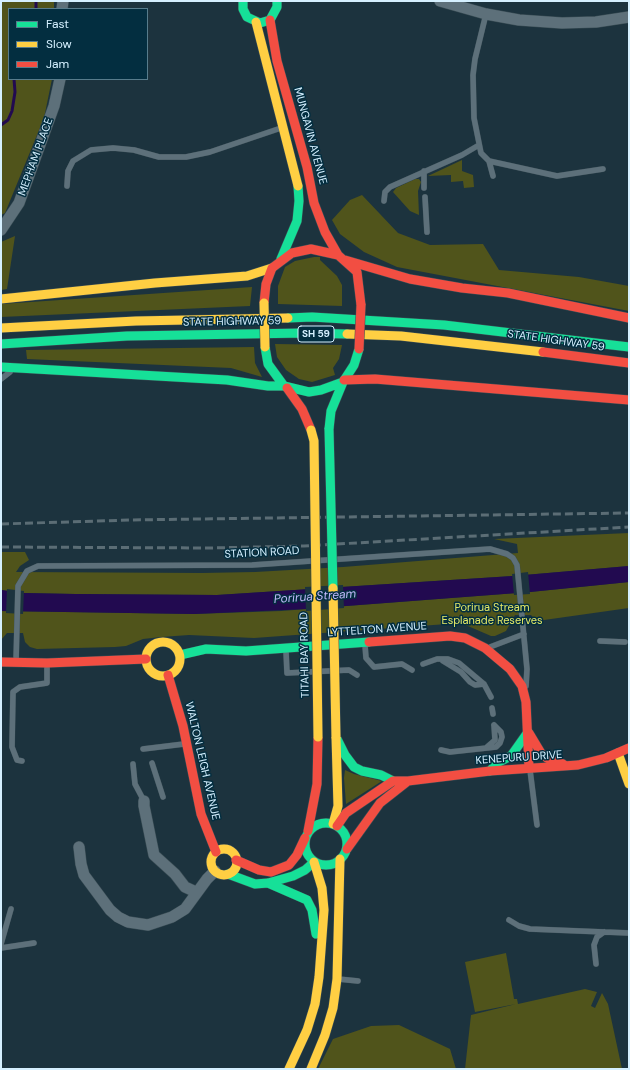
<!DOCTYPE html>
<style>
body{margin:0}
#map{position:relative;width:630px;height:1070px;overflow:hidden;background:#1c333e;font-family:"DM Sans",sans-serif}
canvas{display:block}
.frame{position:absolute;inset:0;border:2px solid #d5f0ff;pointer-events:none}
.legend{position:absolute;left:8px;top:8px;width:140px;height:72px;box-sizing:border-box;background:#032e40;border:1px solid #577c8c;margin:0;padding:5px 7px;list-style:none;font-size:12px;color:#d5f0ff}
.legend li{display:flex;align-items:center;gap:8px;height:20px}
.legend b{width:20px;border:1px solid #577c8c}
</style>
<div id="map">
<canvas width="630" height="1070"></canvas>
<div class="frame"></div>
<ul class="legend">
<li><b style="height:5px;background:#16e098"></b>Fast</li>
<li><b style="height:5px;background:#ffcf43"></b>Slow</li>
<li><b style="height:5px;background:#f24e42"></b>Jam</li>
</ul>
</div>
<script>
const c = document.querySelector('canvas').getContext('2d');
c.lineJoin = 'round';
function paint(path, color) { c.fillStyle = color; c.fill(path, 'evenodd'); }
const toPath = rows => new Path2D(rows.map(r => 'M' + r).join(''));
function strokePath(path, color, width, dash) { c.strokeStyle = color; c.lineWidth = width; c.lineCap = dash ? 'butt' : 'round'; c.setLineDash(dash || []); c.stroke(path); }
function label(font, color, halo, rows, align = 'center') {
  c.font = font + ' "DM Sans",sans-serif'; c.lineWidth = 3; c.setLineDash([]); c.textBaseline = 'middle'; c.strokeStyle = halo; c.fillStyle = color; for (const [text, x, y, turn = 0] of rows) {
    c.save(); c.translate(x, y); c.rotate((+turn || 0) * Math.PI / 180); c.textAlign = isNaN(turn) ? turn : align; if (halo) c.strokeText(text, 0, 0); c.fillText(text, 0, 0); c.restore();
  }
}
const green = toPath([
 [1,1,54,1,54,9,9,9,9,79,52,79,44,118,5,213,1,215],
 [462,160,462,171,473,175,474,187,464,188,463,181,451,182,451,175,428,176],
 [415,179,419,179,421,182,418,191,419,215,410,211,393,192,396,188],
 [362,195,398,233,430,245,483,244,499,270,579,277,629,286,629,311,397,267,364,252,340,234,332,220,350,200],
 [15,236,7,289,1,290,1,242],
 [314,257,320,257,320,260,337,276,342,285,342,306,278,304,278,286,285,267,295,261],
 [252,287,250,306,1,317,1,304],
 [275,344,342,345,339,359,333,368,335,375,312,382,299,379,286,370,277,357],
 [254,347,255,363,262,377,231,368,27,359,26,350],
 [629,533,629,566,513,576,217,595,75,594,23,593,1,590,1,552,25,552,29,560,20,566,16,572,202,573,255,572,343,567,518,553,517,544,494,539],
 [629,582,629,608,537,621,531,615,515,615,506,631,495,636,491,636,461,623,254,638,189,635,161,637,143,639,126,646,115,647,37,649,30,647,25,642,23,633,7,633,1,640,1,611,194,614,281,611,530,592],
 [345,770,354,774,382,781,346,804,344,778],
 [506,953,514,999,517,999,518,1004,585,989,597,992,591,1006,595,1008,602,993,608,1004,622,1069,465,1069,471,1015,516,1004,475,1012,465,962],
 [399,1025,450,1049,456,1069,318,1069,333,1039,371,1026]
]);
const water = toPath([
 [629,566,629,582,530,592,306,609,194,614,1,611,1,590,23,593,75,594,217,595,513,576]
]);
const pier = toPath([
 [528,572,530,594,514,595,512,574],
 [343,585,344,608,306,611,305,587],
 [7,589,24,591,23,614,6,613]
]);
const stream = toPath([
 [36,9,36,1],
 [1,125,8,120,12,111,15,92,14,79]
]);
const lane = toPath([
 [486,14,475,59,473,75,474,118,481,153,489,161,493,176],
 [489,161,557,176,603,169],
 [424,171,424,188],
 [67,186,68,171,73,161,91,150,113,148,134,150,159,157,186,157,210,152,281,128],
 [425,197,427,232],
 [384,201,385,192,390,187,462,155,479,145],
 [1,379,10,372],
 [600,641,625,642],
 [365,645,366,658,374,667,402,664,412,670],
 [490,647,524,634],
 [286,651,287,673,349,670,357,675],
 [443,661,461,672,470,682,475,685,484,684],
 [16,662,18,586,27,571,38,566,252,565,490,549,507,554,513,558,517,565,527,669,526,686],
 [423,664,437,659,448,659,459,663,484,684,491,697],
 [492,708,493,714],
 [487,747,495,740,494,725],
 [143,749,184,744],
 [441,750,450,752,496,747,500,743,502,737,501,732,494,725],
 [22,761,17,760,12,747,13,692,20,687,47,683,47,665],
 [152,763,163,797],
 [133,764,135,784,144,801],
 [530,770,537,825],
 [509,920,519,926,530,929,629,933],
 [1,944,11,909],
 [1,948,34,943],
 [596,964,594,945,597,937,604,932],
 [338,979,358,981]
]);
const street = toPath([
 [440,1,486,14,519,20,562,23,596,22,629,17],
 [62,9,63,1],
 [1,230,19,203,54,106,60,79],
 [144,801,144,806,154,855,175,874,185,887,196,892],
 [79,847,81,864,84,875,110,910,118,917,128,922,148,925,172,917,185,909,207,879,215,871]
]);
const fast = toPath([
 [243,1,243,9,247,17,260,23,270,20,277,7,277,1],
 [281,259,297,221,299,201,298,186],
 [288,318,312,317,444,325,629,347],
 [1,344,127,336,304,333,347,334],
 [265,347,268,364,284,386,309,392,321,390,343,382,354,365,359,349],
 [1,367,227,380,268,386,284,386],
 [329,429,331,411,343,382],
 [180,655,206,649,246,651,369,642],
 [337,739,345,755,354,767,362,771,381,775,393,781],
 [490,771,497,763,511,756,528,732],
 '305 844a21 21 0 1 1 42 0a21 21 0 1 1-42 0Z',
 [228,874,255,884,268,883,293,876,305,870,314,862],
 [268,883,307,900,312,910,316,934]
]);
const slow = toPath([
 [256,22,298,186],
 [1,299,155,283,247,276,272,268],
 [1,328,136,321,288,318],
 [347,334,401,336,543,352],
 '146 659a17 17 0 1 1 34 0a17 17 0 1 1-34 0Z',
 [618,753,629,784],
 [333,824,338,806,336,737],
 '211 862a13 13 0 1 1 26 0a13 13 0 1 1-26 0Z',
 [289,1069,307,1030,315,1004,319,977,324,910,322,888,314,862],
 [311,1069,325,1035,333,1008,337,979,340,859]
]);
const jam = toPath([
 [270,20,277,61,307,167,314,203,325,232,338,255],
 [345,260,410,279,462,288,508,293,629,318],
 [264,303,266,284,272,268,292,253,311,249,338,255,357,272,361,305],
 [543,352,629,363],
 [344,380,375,379,629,400],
 [287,388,302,409,311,430],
 [369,642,450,636,465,638,485,648,510,669,522,686,526,702,529,768],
 [1,662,47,663,146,659],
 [168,675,183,726,201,814,216,852],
 [529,733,541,753,547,758,563,764],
 [337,826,346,813,393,781,408,781,490,771,578,765,606,758,629,748],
 [308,831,317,784,318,737],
 [347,849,380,803,408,781],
 [236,860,259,870,271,872,289,865,297,855,305,838]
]);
const rail = toPath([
 [1,524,129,520,629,513],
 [1,547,207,548,304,546,629,527]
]);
const fastBridge = toPath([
 [329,429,333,588]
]);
const slowBridge = toPath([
 [264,303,265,347],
 [311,430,314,441,318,737],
 [333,588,336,737]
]);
const jamBridge = toPath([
 [359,349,361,305]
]);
const shields = [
 [316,334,36]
];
const shieldNames = [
 ["SH 59",316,334]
];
const streetNames = [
 ["MUNGAVIN AVENUE",310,136,75],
 ["MEPHAM PLACE",36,157,-70],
 ["STATE HIGHWAY 59",232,322,-1],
 ["STATE HIGHWAY 59",556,341,8],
 ["STATION ROAD",262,553,-3],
 ["LYTTELTON AVENUE",377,630,-4],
 ["TITAHI BAY ROAD",305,655,-91],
 ["KENEPURU DRIVE",519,758,-4],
 ["WALTON LEIGH AVENUE",202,761,77]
];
const parkNames = [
 ["Porirua Stream",492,608],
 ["Esplanade Reserves",492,621]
];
const waterNames = [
 ["Porirua Stream",315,597,-4]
];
paint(green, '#50541b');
paint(water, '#220a50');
paint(pier, '#1c333e');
strokePath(stream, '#220a50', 3);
strokePath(lane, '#3b4e56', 6);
strokePath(street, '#3b4e56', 12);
strokePath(fast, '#3b4e56', 10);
strokePath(slow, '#3b4e56', 10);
strokePath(jam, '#3b4e56', 10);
strokePath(lane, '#5d707a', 5.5);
strokePath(street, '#5d707a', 11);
strokePath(fast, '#16e098', 9);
strokePath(slow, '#ffcf43', 9);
strokePath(jam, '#f24e42', 9);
strokePath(rail, '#5b6d75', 3, [8, 4]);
strokePath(fastBridge, '#3b4e56', 10, []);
strokePath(slowBridge, '#3b4e56', 10, []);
strokePath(jamBridge, '#3b4e56', 10, []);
strokePath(fastBridge, '#16e098', 9);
strokePath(slowBridge, '#ffcf43', 9);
strokePath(jamBridge, '#f24e42', 9);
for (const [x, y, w] of shields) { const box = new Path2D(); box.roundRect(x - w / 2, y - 8, w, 16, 3); c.fillStyle = '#032e40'; c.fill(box); strokePath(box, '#d5f0ff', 1); }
label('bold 10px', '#d5f0ff', null, shieldNames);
label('11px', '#d5f0ff', '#032e40', streetNames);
label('11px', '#e5e966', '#032e40', parkNames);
label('italic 12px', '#c2b9fb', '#032e40', waterNames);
</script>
